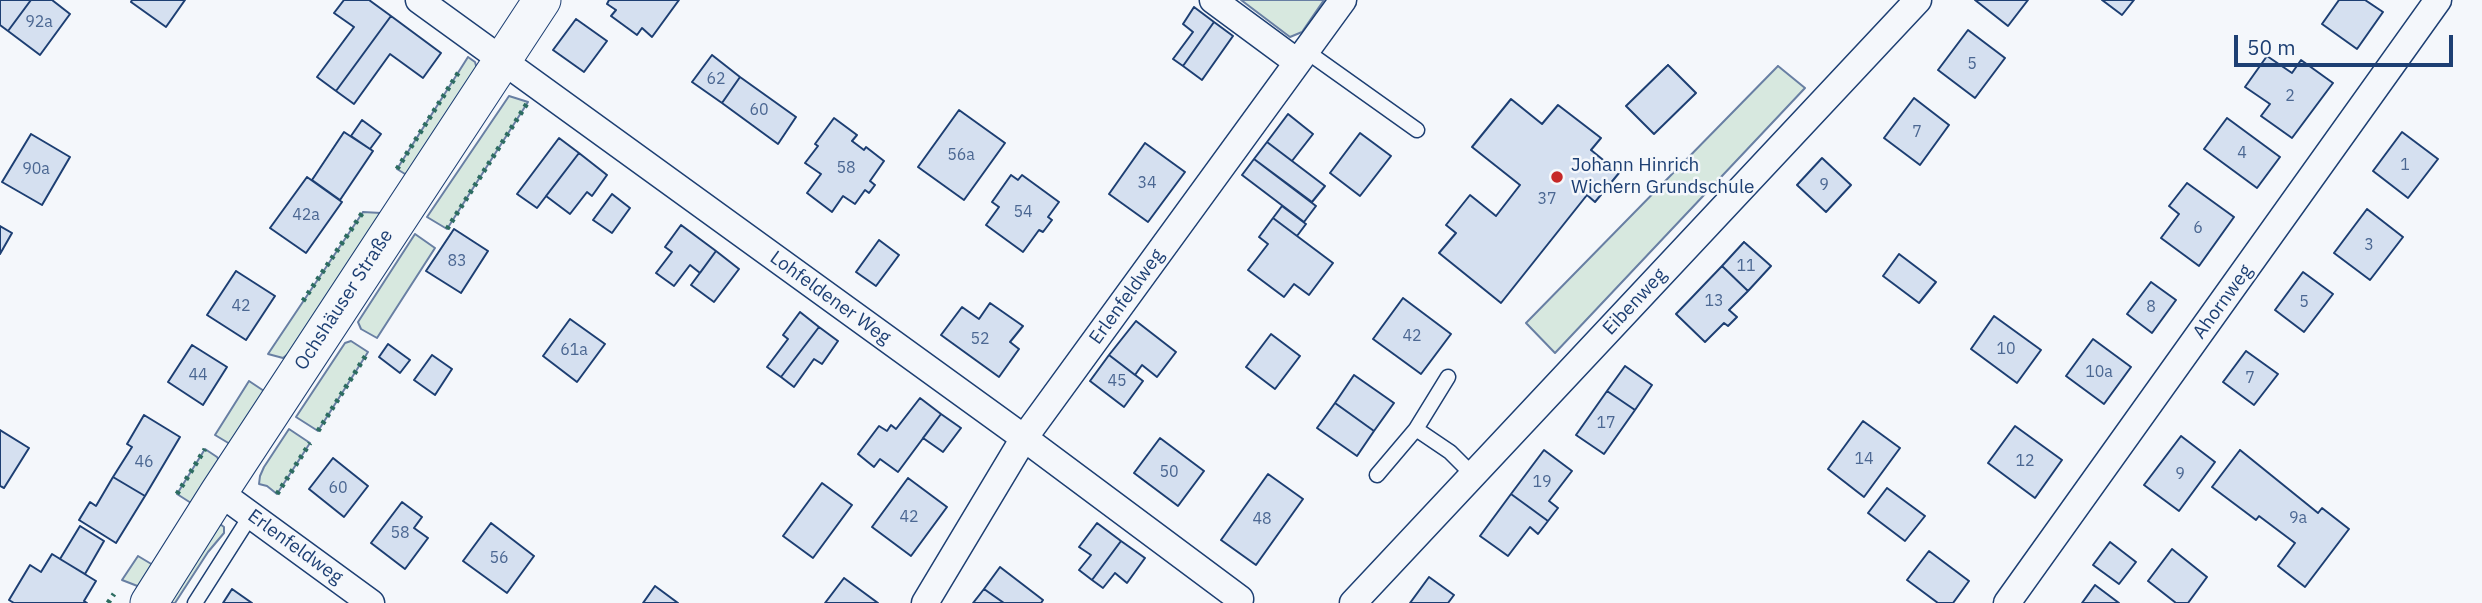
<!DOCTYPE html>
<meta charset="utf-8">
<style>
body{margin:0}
#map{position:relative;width:2482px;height:603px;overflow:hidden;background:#f4f7fb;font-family:"IBM Plex Sans",sans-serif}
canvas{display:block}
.scale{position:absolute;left:2234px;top:35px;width:219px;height:32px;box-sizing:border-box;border:4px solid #1d3f73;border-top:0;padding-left:9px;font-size:21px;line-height:24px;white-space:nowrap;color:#1d3f73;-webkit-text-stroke:5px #f4f7fb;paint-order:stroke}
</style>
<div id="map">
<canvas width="2482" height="603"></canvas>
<div class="scale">50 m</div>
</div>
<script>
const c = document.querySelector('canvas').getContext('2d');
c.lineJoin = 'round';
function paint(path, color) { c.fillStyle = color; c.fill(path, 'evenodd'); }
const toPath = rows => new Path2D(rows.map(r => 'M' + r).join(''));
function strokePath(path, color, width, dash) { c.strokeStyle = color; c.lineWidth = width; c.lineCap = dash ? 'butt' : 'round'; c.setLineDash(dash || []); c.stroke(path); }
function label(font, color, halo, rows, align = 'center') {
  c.font = font + ' "IBM Plex Sans",sans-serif'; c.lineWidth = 5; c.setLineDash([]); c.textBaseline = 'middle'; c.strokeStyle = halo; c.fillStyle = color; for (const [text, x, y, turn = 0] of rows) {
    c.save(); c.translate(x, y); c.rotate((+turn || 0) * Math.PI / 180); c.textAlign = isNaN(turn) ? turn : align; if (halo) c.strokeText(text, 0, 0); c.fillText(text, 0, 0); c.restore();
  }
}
const green = toPath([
 [1241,0,1324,0,1302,32,1290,37,1241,0],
 [468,57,475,62,477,69,408,173,405,174,397,169,468,57],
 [1778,66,1805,88,1555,353,1526,323,1778,66],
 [509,96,528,102,447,229,427,217,509,96],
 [363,212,381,213,288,354,283,358,268,354,363,212],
 [415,234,435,248,377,338,361,329,358,322,415,234],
 [351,341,368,352,318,431,296,417,345,343,351,341],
 [249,381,264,391,230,444,215,435,249,381],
 [289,429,310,443,277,494,267,486,259,484,260,476,264,467,289,429],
 [205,449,217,457,220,462,191,503,177,494,205,449],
 [220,524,224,527,224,533,208,552,175,603,165,603,217,525,220,524],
 [138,556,153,565,140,587,122,580,138,556]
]);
const building = toPath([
 [0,0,31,0,8,31,0,25,0,0],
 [31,0,52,0,70,14,40,55,8,31,31,0],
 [132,0,185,0,166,27,131,2,132,0],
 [344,0,369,0,391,16,336,91,317,77,354,27,334,13,344,0],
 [609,0,679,0,652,37,642,28,637,35,611,16,616,10,607,4,609,0],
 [1975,0,2028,0,2008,26,1975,0],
 [2102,0,2134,0,2122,15,2102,0],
 [2339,0,2365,0,2383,12,2357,49,2322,24,2339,0],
 [1194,7,1214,22,1183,66,1173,59,1193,32,1183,24,1194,7],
 [391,16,441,53,423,78,390,54,354,104,336,91,391,16],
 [576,19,607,41,584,72,553,50,576,19],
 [1214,22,1233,36,1202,80,1183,66,1214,22],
 [1968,30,2005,58,1975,98,1938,70,1968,30],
 [712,55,740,77,722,103,692,82,712,55],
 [2267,56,2292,73,2301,60,2333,83,2292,138,2261,116,2270,104,2245,87,2267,56],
 [1668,65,1696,93,1654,134,1626,106,1668,65],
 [740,77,796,117,778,144,722,103,740,77],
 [1914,98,1949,125,1920,165,1884,138,1914,98],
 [1511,99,1542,124,1558,105,1601,138,1591,150,1619,173,1595,202,1587,195,1501,303,1439,253,1456,233,1446,225,1470,195,1496,216,1520,185,1472,147,1511,99],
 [959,110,1005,143,964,200,918,167,959,110],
 [1288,114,1313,134,1292,161,1267,142,1288,114],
 [834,118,857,135,852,141,864,150,866,147,884,161,870,181,875,185,869,193,865,190,855,204,843,196,832,212,807,193,821,174,805,163,818,146,815,144,834,118],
 [2227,118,2280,157,2257,188,2204,149,2227,118],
 [362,120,381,134,370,149,351,136,362,120],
 [344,132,373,151,340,200,312,180,344,132],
 [2402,132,2438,159,2408,198,2373,171,2402,132],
 [1360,133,1391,156,1360,196,1330,173,1360,133],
 [31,134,70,157,42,205,2,182,31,134],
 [559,138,579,153,537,208,517,194,559,138],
 [1267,142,1325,186,1312,202,1254,159,1267,142],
 [1145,143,1185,172,1148,222,1109,194,1145,143],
 [579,153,607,175,592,196,587,192,570,214,546,196,579,153],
 [1822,158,1851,185,1826,212,1797,185,1822,158],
 [1254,159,1316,206,1304,222,1242,175,1254,159],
 [1011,175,1018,180,1022,175,1059,202,1048,217,1052,220,1043,232,1039,230,1023,252,986,225,999,207,992,202,1011,175],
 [307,177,342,202,306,253,270,228,307,177],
 [2187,183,2234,217,2199,266,2161,238,2179,214,2169,206,2187,183],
 [612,194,630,208,612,233,593,220,612,194],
 [1282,206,1306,224,1297,236,1273,218,1282,206],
 [2367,209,2403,237,2370,280,2334,253,2367,209],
 [1273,218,1333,263,1309,295,1294,284,1284,297,1248,270,1268,244,1259,237,1273,218],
 [681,225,716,251,700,273,690,265,674,286,656,273,672,252,665,247,681,225],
 [0,226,12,233,0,254,0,226],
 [454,229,488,251,461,293,426,271,454,229],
 [879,240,899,255,876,286,856,272,879,240],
 [1744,242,1771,266,1748,291,1722,266,1744,242],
 [716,251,739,269,714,302,691,285,716,251],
 [1899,254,1936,282,1919,303,1883,276,1899,254],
 [1722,266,1748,291,1729,310,1737,317,1728,326,1724,323,1705,342,1676,314,1722,266],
 [236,271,275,296,246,340,207,315,236,271],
 [2303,272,2333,294,2304,332,2275,310,2303,272],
 [2151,282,2176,300,2152,333,2127,314,2151,282],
 [1403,298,1451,334,1421,374,1373,339,1403,298],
 [990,303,1023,326,1010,342,1019,349,999,377,941,335,962,307,979,319,990,303],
 [800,312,819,327,781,377,767,367,788,339,783,335,800,312],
 [1994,316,2041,350,2017,383,1971,349,1994,316],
 [570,319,605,344,577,382,543,356,570,319],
 [1136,321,1176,352,1157,377,1142,365,1135,375,1109,355,1136,321],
 [819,327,838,341,822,364,814,359,794,387,781,377,819,327],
 [1271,334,1300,356,1275,389,1246,367,1271,334],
 [2093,339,2131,367,2104,404,2066,376,2093,339],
 [388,344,410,360,400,373,379,357,388,344],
 [192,345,227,367,203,405,168,382,192,345],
 [2246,351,2278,374,2254,405,2223,382,2246,351],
 [432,355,452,369,435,395,414,380,432,355],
 [1109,355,1143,381,1124,407,1090,381,1109,355],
 [1625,366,1652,385,1635,410,1607,391,1625,366],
 [1354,375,1394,403,1374,431,1335,403,1354,375],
 [1607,391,1635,410,1604,454,1576,435,1607,391],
 [920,398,941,414,898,472,880,459,874,467,858,454,879,426,887,431,891,425,896,429,920,398],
 [1335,403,1374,431,1357,456,1317,428,1335,403],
 [941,414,961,428,943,452,923,438,941,414],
 [144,415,180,437,145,496,113,477,132,447,127,444,144,415],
 [1863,421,1900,448,1864,497,1828,469,1863,421],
 [2015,426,2062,460,2035,498,1988,463,2015,426],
 [0,430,29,448,4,488,0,486,0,430],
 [2181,436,2215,462,2179,511,2144,485,2181,436],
 [1160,438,1204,471,1178,506,1134,473,1160,438],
 [1544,450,1572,471,1549,501,1558,508,1548,521,1511,494,1544,450],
 [2240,450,2318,513,2322,508,2349,529,2305,587,2278,566,2295,543,2259,516,2256,520,2212,487,2240,450],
 [333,458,368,486,344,517,309,489,333,458],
 [1268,474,1303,499,1256,565,1221,540,1268,474],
 [113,477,145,496,116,543,79,520,90,502,96,506,113,477],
 [908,478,947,507,911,556,872,527,908,478],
 [822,483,852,505,813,558,783,536,822,483],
 [1887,488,1925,516,1905,541,1868,513,1887,488],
 [1511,494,1548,521,1538,534,1530,527,1508,556,1480,536,1511,494],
 [402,502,422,517,414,528,428,538,405,569,371,543,402,502],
 [491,523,534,556,507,593,463,561,491,523],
 [1097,523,1121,541,1092,580,1079,570,1091,555,1079,547,1097,523],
 [80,526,104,541,85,574,60,559,80,526],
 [1121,541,1145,558,1127,583,1115,573,1103,588,1092,580,1121,541],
 [2110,542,2136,562,2119,584,2093,565,2110,542],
 [2172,549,2207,577,2188,603,2176,603,2148,581,2172,549],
 [1929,551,1969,581,1953,603,1938,603,1907,580,1929,551],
 [52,554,96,581,84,601,87,603,14,603,9,600,30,565,41,572,52,554],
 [1000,567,1043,600,1041,603,1004,603,984,589,1000,567],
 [1429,577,1454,595,1448,603,1410,603,1429,577],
 [844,578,878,603,825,603,844,578],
 [2095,585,2119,603,2082,603,2095,585],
 [655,586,678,603,643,603,655,586],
 [232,589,252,603,223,603,232,589],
 [984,589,1004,603,973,603,984,589]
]);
const lane = toPath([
 [1306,51,1417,130],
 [1416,429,1448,377],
 [1377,475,1416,429,1450,452,1473,475],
 [195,603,251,515]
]);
const street = toPath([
 [419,0,1024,438,1240,599],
 [1213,0,1297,62],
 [219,492,371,603],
 [925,603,1024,438,1343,0],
 [1353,603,1918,0],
 [2007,603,2438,0]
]);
const secondary = toPath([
 [149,603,219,492,542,0]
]);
const hedge = toPath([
 [397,169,460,70],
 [447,229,528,102],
 [303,301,363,212],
 [318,431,368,352],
 [177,494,205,449],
 [277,494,310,443],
 [108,603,114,594]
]);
const markers = [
 [1557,177,7,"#c62828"]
];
const numberNames = [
 ["92a",39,22],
 ["5",1972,64],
 ["62",716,79],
 ["2",2290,96],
 ["60",759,110],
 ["7",1917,132],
 ["4",2242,153],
 ["56a",961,155],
 ["1",2405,165],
 ["58",846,168],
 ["90a",36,169],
 ["34",1147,183],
 ["9",1824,185],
 ["37",1547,199],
 ["54",1023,212],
 ["42a",306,215],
 ["6",2198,228],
 ["3",2369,245],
 ["83",457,261],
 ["11",1746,266],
 ["13",1714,301],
 ["5",2304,302],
 ["42",241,306],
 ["8",2151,307],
 ["42",1412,336],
 ["52",980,339],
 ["10",2006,349],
 ["61a",574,350],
 ["10a",2099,372],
 ["44",198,375],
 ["7",2250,378],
 ["45",1117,381],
 ["17",1606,423],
 ["14",1864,459],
 ["12",2025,461],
 ["46",144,462],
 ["50",1169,472],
 ["9",2180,474],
 ["19",1542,482],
 ["60",338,488],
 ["42",909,517],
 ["9a",2298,518],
 ["48",1262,519],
 ["58",400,533],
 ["56",499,558]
];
const poiNames = [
 ["Johann Hinrich",1571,166],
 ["Wichern Grundschule",1571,188]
];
const streetNames = [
 ["Erlenfeldweg",1127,297,-54],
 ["Lohfeldener Weg",830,298,36],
 ["Ochshäuser Straße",344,300,-57],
 ["Eibenweg",1635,302,-47],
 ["Ahornweg",2223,302,-54],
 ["Erlenfeldweg",295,547,36]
];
paint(green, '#d7e8df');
strokePath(green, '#687fa3', 2);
paint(building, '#d5e0f0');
strokePath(building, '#1d3f73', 2);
strokePath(lane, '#1d3f73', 17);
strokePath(street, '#1d3f73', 29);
strokePath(secondary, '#1d3f73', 39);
strokePath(lane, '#f4f7fb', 14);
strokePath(street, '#f4f7fb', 26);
strokePath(secondary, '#f4f7fb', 37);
strokePath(hedge, '#2c6c60', 5, [3.5, 5]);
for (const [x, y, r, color] of markers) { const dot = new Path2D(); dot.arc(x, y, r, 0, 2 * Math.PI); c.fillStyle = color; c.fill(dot); strokePath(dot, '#f4f7fb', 2.5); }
label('16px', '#4b6792', null, numberNames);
label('19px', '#1d3f73', '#f4f7fb', poiNames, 'left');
label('19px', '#1d3f73', '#f4f7fb', streetNames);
</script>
